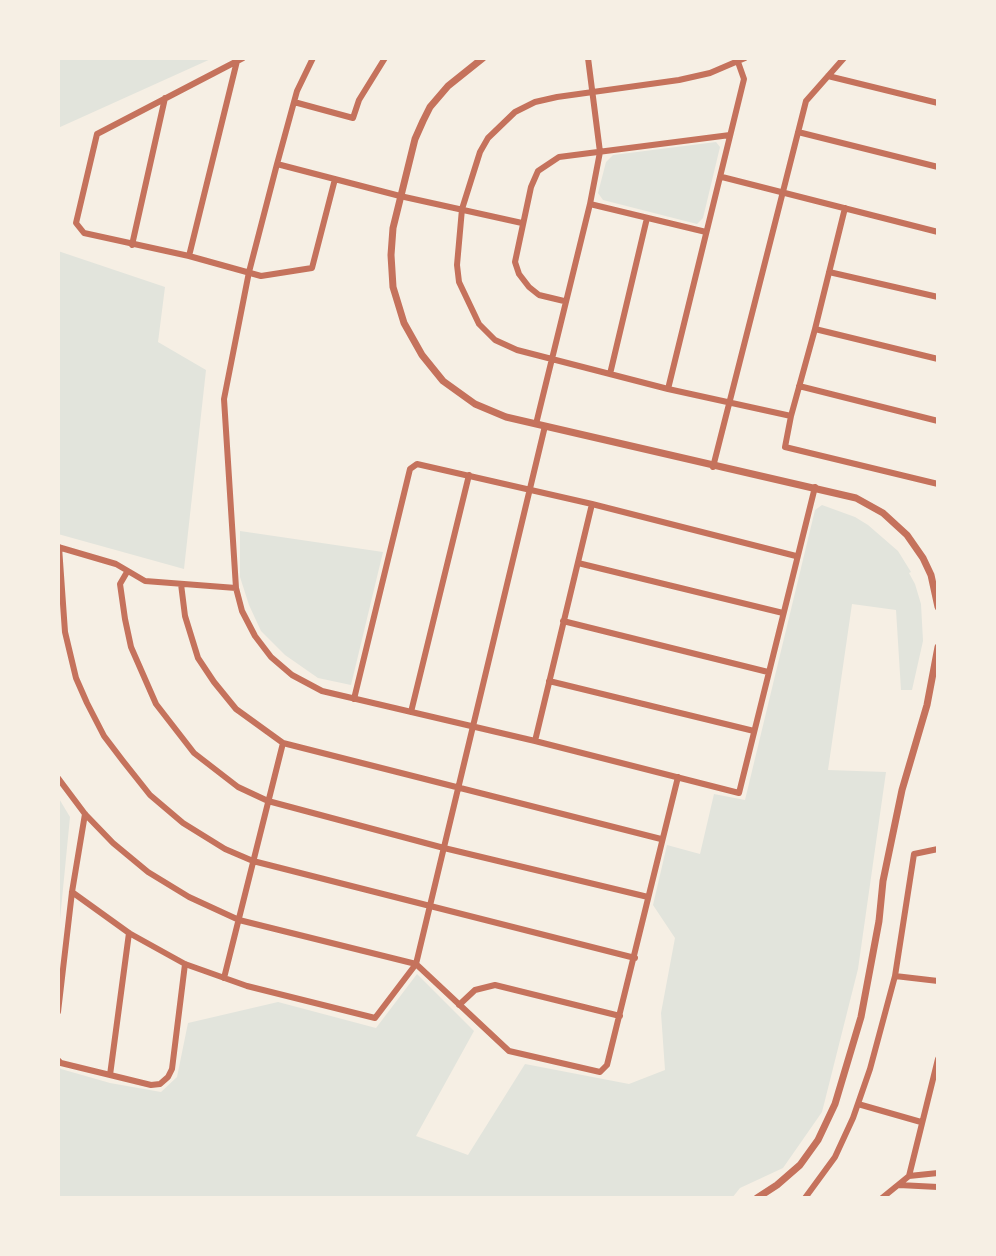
<!DOCTYPE html>
<style>
body{margin:0}
#map{position:relative;width:996px;height:1256px;overflow:hidden;background:#f6efe4;font-family:Jost,sans-serif}
canvas{display:block}
.frame{position:absolute;inset:0;border:60px solid #f6efe4;pointer-events:none}
</style>
<div id="map">
<canvas width="996" height="1256"></canvas>
<div class="frame"></div>
</div>
<script>
const c = document.querySelector('canvas').getContext('2d');
c.lineJoin = 'round';
function paint(path, color) { c.fillStyle = color; c.fill(path, 'evenodd'); }
const toPath = rows => new Path2D(rows.map(r => 'M' + r).join(''));
function strokePath(path, color, width, dash) { c.strokeStyle = color; c.lineWidth = width; c.lineCap = dash ? 'butt' : 'round'; c.setLineDash(dash || []); c.stroke(path); }
const green = toPath([
 [58,58,213,58,58,128],
 [716,142,720,147,703,218,697,224,603,200,598,193,606,162,613,155],
 [58,251,165,287,158,342,206,370,184,569,58,534],
 [822,505,855,517,868,525,898,551,911,572,909,573,915,584,921,604,923,641,912,690,901,690,896,610,852,604,828,770,886,772,858,969,822,1112,783,1168,740,1188,732,1198,58,1198,58,1066,61,1069,110,1083,161,1092,177,1077,188,1023,278,1002,376,1028,417,974,474,1031,416,1136,468,1155,525,1064,629,1084,665,1070,661,1013,675,938,653,905,667,845,700,854,714,794,745,800,815,510],
 [240,531,383,552,351,685,318,678,285,655,261,631,249,605,240,577],
 [58,797,70,817,58,940]
]);
const minor = toPath([
 [243,58,97,134,76,223,84,233,189,256,261,276,312,268,335,179],
 [745,58,710,73,679,80,557,97,535,102,515,112,488,138,480,152,462,209,457,265,459,282,479,324,495,340,517,350,668,389,791,416],
 [828,76,938,103],
 [294,102,353,118,359,100,385,58],
 [798,132,938,167],
 [277,164,297,91,313,58],
 [722,177,938,232],
 [590,204,706,232],
 [845,208,815,329,791,416,785,447,938,484],
 [522,223,400,196,277,164,249,272,224,399,236,588,242,611,255,636,271,657,292,675,322,691,535,741,739,793,815,487],
 [132,245,165,98],
 [189,256,237,61],
 [829,272,938,297],
 [564,301,539,295,529,287,519,274,515,262,531,187,538,171,559,157,730,135],
 [815,329,938,359],
 [610,374,647,218],
 [799,386,938,421],
 [668,389,744,79,738,62],
 [536,424,590,204,600,152,588,58],
 [713,467,806,101,844,58],
 [58,547,116,564,145,581,236,588],
 [59,547,65,632,76,678,87,703,104,736,123,761,150,795,183,823,225,849,253,861,635,958],
 [578,563,783,613],
 [127,572,120,584,125,619,131,647,156,704,194,753,238,787,268,801,444,848,648,897],
 [181,584,185,616,198,658,214,682,236,709,283,743,661,839],
 [563,621,768,672],
 [549,681,754,731],
 [354,699,410,469,417,464,592,504,796,556],
 [411,712,469,475],
 [535,741,592,504],
 [58,778,85,814,113,843,148,872,189,897,239,920,416,964,509,1051,600,1072,607,1065,678,777],
 [72,892,129,933,185,964,247,986,375,1018,416,964,545,426],
 [895,976,938,981],
 [224,978,283,743],
 [459,1005,475,990,495,985,620,1016],
 [58,1012,72,892,85,814],
 [58,1060,61,1063,151,1085,160,1084,168,1077,172,1069,185,964],
 [110,1075,129,933],
 [858,1104,921,1122],
 [909,1176,938,1173],
 [899,1185,938,1187],
 [805,1198,835,1157,853,1118,870,1069,895,976,914,854,938,849],
 [882,1198,909,1176,938,1059]
]);
const tertiary = toPath([
 [483,58,448,86,430,107,423,121,415,139,393,228,391,255,393,287,404,323,422,355,443,381,475,404,506,417,856,498,883,513,907,535,923,558,931,575,938,607],
 [757,1198,777,1185,800,1165,818,1140,835,1104,861,1017,879,921,883,881,902,790,927,705,938,647]
]);
paint(green, '#e2e4dc');
strokePath(minor, '#c5725c', 6);
strokePath(tertiary, '#c5725c', 7);
</script>
